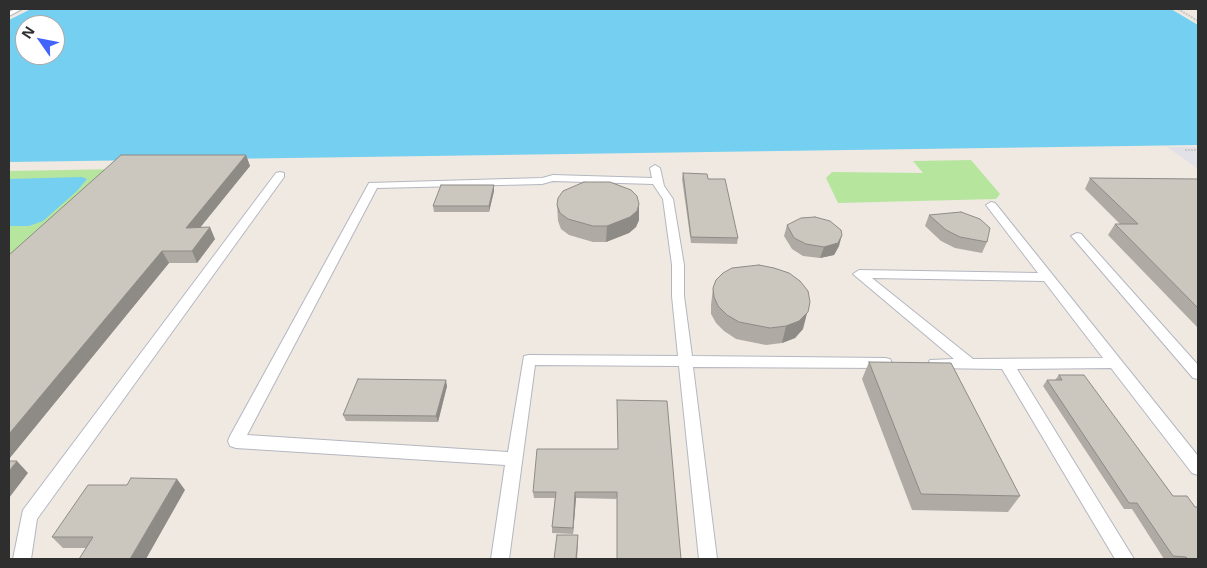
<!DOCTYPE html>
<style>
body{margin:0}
#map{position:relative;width:1207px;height:568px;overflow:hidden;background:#efe9e1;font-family:"Open Sans",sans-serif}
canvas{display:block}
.frame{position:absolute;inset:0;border:10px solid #2e2e2e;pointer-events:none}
.north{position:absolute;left:15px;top:15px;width:50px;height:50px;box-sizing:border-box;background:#fff;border:1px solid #ababab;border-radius:50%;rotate:303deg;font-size:14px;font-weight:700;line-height:20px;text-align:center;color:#2e2e2e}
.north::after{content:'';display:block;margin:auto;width:18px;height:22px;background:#4264fb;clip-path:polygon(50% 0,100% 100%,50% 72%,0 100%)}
</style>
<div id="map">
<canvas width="1207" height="568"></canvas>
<div class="frame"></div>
<div class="north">N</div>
</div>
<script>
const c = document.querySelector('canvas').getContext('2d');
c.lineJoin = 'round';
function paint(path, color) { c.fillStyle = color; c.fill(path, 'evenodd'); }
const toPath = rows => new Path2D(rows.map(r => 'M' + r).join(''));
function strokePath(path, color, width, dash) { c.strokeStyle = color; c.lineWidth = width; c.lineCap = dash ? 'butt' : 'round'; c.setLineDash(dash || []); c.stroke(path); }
const industrial = toPath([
 [1167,147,1198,147,1198,169]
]);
const green = toPath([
 [971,160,1000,194,996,199,838,203,826,178,832,172,923,173,913,161],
 [119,169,9,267,9,226,29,226,87,179,9,179,9,171]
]);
const water = toPath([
 [31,9,1171,9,1198,25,1198,145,9,162,9,20],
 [25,25,55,25,55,55,25,55],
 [82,177,87,179,77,191,43,221,29,226,9,226,9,179]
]);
const path = toPath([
 [1178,9,1198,21],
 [1185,150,1198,150]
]);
const lane = toPath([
 [15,9,22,9,9,16,9,12,15,9],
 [655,165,660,168,664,186,673,199,684,265,684,296,692,356,885,358,890,359,892,363,890,367,885,368,693,367,717,559,699,559,679,366,535,365,509,559,491,559,505,465,236,448,230,446,228,441,230,436,369,183,542,178,553,175,652,178,650,168,655,165],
 [553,181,653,184,663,199,672,265,672,296,678,356,529,355,524,356,508,452,247,435,377,188,542,184,553,181],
 [280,172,284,173,284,177,37,519,31,559,13,559,23,510,276,173,280,172],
 [991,202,995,203,1198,456,1198,475,1192,473,1111,368,1017,369,1134,559,1115,559,1002,369,930,368,928,364,930,360,954,359,853,274,859,270,1038,273,986,205,991,202],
 [872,278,1044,281,1103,358,973,359,872,278],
 [1077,233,1081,234,1198,365,1198,379,1193,378,1073,238,1071,236,1077,233]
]);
const wall = toPath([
 [246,155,250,166,200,227,215,239,197,263,169,263,9,459,9,255],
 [683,173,708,179,738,238,737,244,691,243,682,179],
 [1090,178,1198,179,1198,328,1108,235,1115,224,1120,224,1085,189],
 [494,185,494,191,489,212,434,212,433,206],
 [639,204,639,220,636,227,629,233,606,242,593,242,569,235,561,229,558,221,557,205],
 [929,215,987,242,982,253,955,248,941,241,925,226],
 [787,225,839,246,834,255,820,258,803,256,792,249,784,236],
 [713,288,803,329,795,338,782,343,766,345,736,339,724,331,716,323,711,314,711,305],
 [869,362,1020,496,1008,512,912,510,862,379],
 [1059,375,1198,559,1164,559,1132,509,1124,509,1043,386,1047,380,1055,380],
 [447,386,438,422,346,421,343,415],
 [667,401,616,499,576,498,573,534,552,533,552,527,555,498,534,498,533,492,618,449],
 [185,490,86,548,63,548,52,537]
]);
const shadedWall = toPath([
 [246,155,250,166,191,239,186,228],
 [494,185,494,191,489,212,489,206],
 [639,204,639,220,636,227,629,233,606,242,607,226],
 [210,227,215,239,197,263,192,251],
 [842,235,839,246,834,255,820,258,824,247],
 [162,251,169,263,9,459,9,434],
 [810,302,803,329,795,338,782,343,786,326],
 [446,380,447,386,438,422,436,416],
 [17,461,28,473,9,498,9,471],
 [177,479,185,490,146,559,130,559],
 [575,492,576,498,573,534,573,528],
 [578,535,578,541,577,559,576,559]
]);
const building = toPath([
 [121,155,246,155,186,228,210,227,192,251,162,251,9,434,9,255,121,155],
 [683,173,707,174,708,179,725,179,738,238,691,237,683,173],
 [1090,178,1198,179,1198,308,1115,224,1138,224,1090,178],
 [584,182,610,182,631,190,637,196,639,204,637,211,630,217,607,226,593,226,568,219,560,213,557,205,558,198,563,191,584,182],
 [441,185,494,185,489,206,433,206,441,185],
 [961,212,980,219,990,228,987,242,960,237,946,230,929,215,961,212],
 [815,217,830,221,841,230,842,235,838,243,824,247,806,244,794,238,787,225,801,218,815,217],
 [759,265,774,268,789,273,800,281,808,291,810,302,808,312,799,321,786,326,770,328,739,322,727,315,718,306,714,297,713,288,716,280,723,273,732,268,759,265],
 [869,362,951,363,1020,496,921,494,869,362],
 [1059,375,1084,375,1173,496,1187,496,1195,507,1198,507,1198,559,1188,559,1186,557,1173,556,1137,503,1129,503,1047,380,1062,380,1059,375],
 [358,379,446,380,436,416,343,415,358,379],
 [617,400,667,401,681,559,617,559,617,492,575,492,573,528,552,527,556,492,533,492,537,449,618,449,617,400],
 [9,461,17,461,9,471,9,461],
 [131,478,177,479,130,559,79,559,93,537,52,537,88,485,127,485,131,478],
 [557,535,578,535,576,559,554,559,557,535]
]);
paint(industrial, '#e3e1e8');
paint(green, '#b6e59e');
paint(water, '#75cff0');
strokePath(lane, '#b4b7c1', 2);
strokePath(path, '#c9c9c9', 2, [2, 1]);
paint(lane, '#fff');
paint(wall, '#afaba4');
paint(shadedWall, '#8e8b86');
paint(building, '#cbc7bf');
strokePath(building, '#8e8b86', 1);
</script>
